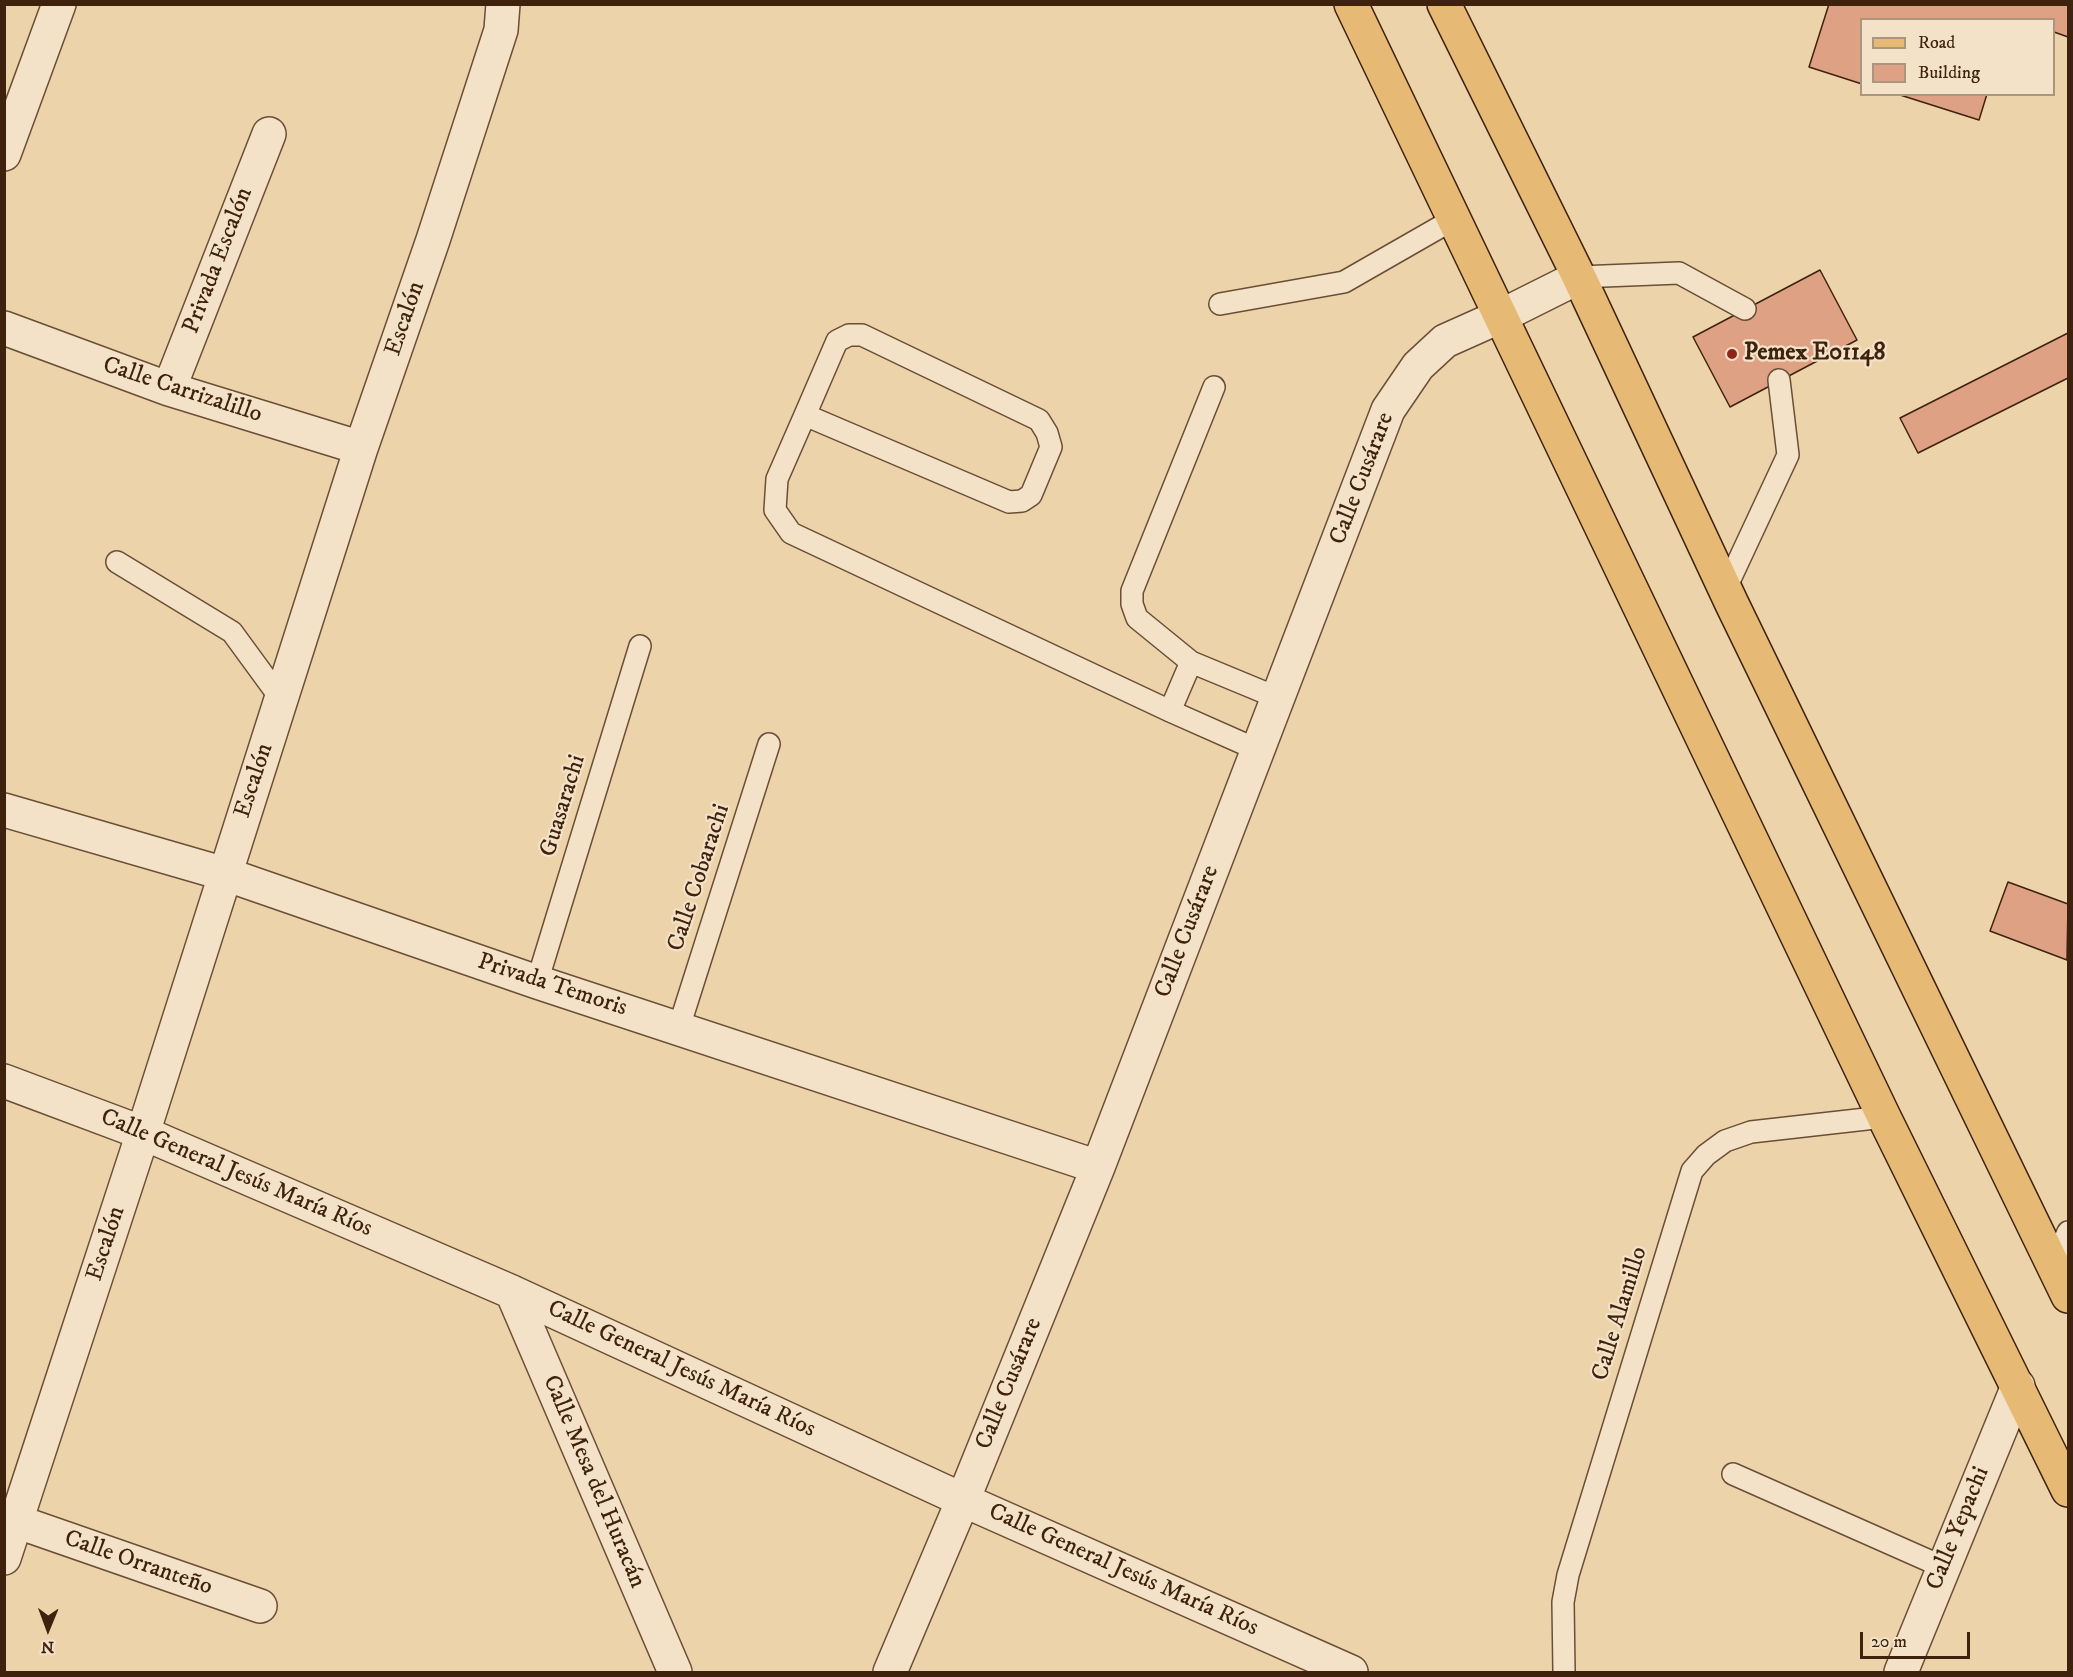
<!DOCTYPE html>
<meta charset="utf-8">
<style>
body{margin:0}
#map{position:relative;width:2073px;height:1677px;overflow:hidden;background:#ecd3aa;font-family:"IM FELL DW Pica",serif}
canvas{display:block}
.frame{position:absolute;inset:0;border:6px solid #3f220e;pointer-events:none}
.legend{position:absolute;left:1860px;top:18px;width:195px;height:78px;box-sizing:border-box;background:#f3e2c8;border:2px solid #ab957e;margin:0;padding:8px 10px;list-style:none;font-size:18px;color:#3f220e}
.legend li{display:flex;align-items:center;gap:12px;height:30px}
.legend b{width:30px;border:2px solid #ab957e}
.north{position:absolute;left:18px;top:1599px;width:60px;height:60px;-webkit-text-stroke:4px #f3e2c8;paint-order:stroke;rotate:181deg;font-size:16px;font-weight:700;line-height:24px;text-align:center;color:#3f220e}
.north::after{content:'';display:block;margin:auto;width:21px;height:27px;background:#3f220e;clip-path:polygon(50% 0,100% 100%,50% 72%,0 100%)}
.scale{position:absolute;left:1860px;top:1632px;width:110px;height:27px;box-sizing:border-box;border:3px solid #3f220e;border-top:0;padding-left:8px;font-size:18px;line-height:21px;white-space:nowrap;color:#3f220e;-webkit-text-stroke:4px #f3e2c8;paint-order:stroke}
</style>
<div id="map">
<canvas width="2073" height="1677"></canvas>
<div class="frame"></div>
<ul class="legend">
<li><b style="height:8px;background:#e6ba75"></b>Road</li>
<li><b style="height:16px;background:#dea184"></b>Building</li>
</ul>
<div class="north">N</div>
<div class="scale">20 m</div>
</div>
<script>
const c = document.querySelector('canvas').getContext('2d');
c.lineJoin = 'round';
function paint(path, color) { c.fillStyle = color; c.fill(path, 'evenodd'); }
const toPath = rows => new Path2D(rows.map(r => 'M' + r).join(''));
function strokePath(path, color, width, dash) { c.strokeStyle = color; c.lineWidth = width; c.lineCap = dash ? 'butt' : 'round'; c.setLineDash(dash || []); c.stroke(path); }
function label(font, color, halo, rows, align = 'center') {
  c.font = font + ' "IM FELL DW Pica",serif'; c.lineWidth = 4.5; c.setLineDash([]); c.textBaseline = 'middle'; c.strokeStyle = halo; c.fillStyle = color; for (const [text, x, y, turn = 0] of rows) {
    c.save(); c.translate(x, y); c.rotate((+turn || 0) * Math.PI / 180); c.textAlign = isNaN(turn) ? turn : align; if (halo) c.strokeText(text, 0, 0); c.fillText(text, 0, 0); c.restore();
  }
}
const building = toPath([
 [1829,4,2068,4,2068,37,2054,32,2054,20,1862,20,1862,84,1809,67,1829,4],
 [1897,94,1987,94,1979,120,1897,94],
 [1820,270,1857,340,1730,407,1693,337,1820,270],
 [2068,333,2068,378,1918,453,1900,418,2068,333],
 [2008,882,2068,904,2067,960,1990,931,2008,882]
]);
const service = toPath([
 [1579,277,1679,273,1745,309],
 [1220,304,1344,282,1454,219],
 [1214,387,1132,591,1132,604,1137,618,1191,662,1278,698],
 [805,415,1009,502,1022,501,1031,495,1051,447,1047,433,1039,420,862,335,849,335,837,341,805,415,777,479,775,510,791,533,1170,711,1258,750],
 [117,562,232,632,281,699],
 [1725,590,1788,455,1779,380],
 [1170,711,1191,662],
 [537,982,640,646],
 [679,1027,769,744],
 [2053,1266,2068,1232],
 [1733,1474,1943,1567],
 [1564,1672,1563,1602,1568,1575,1692,1171,1706,1155,1725,1141,1751,1132,1884,1117]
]);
const minor = toPath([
 [4,154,59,4],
 [4,328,169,389,361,448],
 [169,389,269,134],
 [4,810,225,874,537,982,1098,1167],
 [4,1081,143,1133,512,1292,963,1500,1351,1672],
 [512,1292,675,1672],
 [4,1517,260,1606],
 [4,1558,143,1133,361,448,433,240,501,30,503,4],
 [890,1672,963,1500,1098,1167,1388,410,1418,366,1445,341,1501,316,1579,277],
 [1901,1672,2018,1386]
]);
const primary = toPath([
 [1351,4,1884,1117,2068,1490],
 [1444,4,1579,277,1732,604,2068,1296]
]);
const markers = [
 [1732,354,6,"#8f2418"]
];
const streetNames = [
 ["Privada Escalón",219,261,-69],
 ["Escalón",406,319,-71],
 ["Calle Carrizalillo",182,391,18],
 ["Calle Cusárare",1363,479,-69],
 ["Escalón",255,781,-72],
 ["Guasarachi",564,806,-73],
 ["Calle Cobarachi",700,878,-72],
 ["Calle Cusárare",1188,932,-69],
 ["Privada Temoris",552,986,18],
 ["Calle General Jesús María Ríos",236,1174,23],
 ["Escalón",107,1244,-72],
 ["Calle Alamillo",1621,1314,-73],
 ["Calle General Jesús María Ríos",681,1370,25],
 ["Calle Cusárare",1010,1384,-68],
 ["Calle Mesa del Huracán",593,1482,67],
 ["Calle Yepachi",1959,1529,-68],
 ["Calle Orranteño",138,1564,19],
 ["Calle General Jesús María Ríos",1123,1571,24]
];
const poiNames = [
 ["Pemex E01148",1744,354]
];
paint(building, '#dea184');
strokePath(building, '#3f220e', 1.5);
strokePath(service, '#6a4e35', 24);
strokePath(minor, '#6a4e35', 36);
strokePath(primary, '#3f220e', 36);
strokePath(service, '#f3e2c8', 21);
strokePath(minor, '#f3e2c8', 33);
strokePath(primary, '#e6ba75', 33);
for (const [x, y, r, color] of markers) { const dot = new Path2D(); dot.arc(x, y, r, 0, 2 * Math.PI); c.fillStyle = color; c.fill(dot); strokePath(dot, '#f3e2c8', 2); }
label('24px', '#3f220e', '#f3e2c8', streetNames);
label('bold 24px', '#3f220e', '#f3e2c8', poiNames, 'left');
</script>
